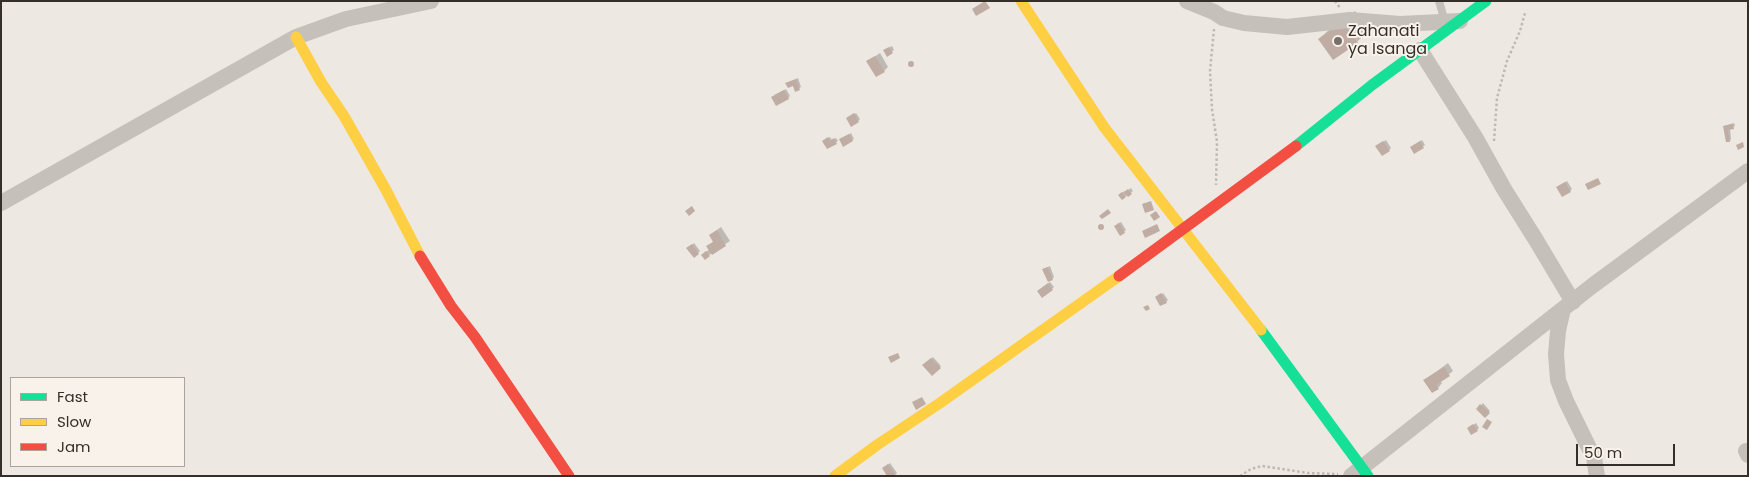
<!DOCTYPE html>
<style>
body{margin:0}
#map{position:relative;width:1749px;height:477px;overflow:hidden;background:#ede8e2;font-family:Poppins,sans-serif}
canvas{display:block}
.frame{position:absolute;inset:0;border:2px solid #362e29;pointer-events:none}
.legend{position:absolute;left:10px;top:377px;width:175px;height:90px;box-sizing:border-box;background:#f9f2ea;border:1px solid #aba49d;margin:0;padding:6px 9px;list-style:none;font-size:15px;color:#362e29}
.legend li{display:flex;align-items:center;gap:10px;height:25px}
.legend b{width:25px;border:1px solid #aba49d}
.scale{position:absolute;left:1576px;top:444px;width:99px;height:22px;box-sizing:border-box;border:2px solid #362e29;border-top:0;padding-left:6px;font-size:15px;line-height:18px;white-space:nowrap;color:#362e29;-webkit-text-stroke:4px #f9f2ea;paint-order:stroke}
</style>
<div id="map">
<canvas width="1749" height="477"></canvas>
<div class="frame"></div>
<ul class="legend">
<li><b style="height:6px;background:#16e098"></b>Fast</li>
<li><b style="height:6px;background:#ffcf43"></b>Slow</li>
<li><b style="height:6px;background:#f24e42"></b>Jam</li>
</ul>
<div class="scale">50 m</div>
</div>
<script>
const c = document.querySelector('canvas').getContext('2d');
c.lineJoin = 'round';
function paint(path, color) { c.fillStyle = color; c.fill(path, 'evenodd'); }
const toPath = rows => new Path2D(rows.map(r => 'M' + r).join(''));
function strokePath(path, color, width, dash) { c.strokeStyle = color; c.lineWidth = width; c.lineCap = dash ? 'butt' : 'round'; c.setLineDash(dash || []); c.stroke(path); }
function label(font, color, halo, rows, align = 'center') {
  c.font = font + ' Poppins,sans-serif'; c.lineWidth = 4; c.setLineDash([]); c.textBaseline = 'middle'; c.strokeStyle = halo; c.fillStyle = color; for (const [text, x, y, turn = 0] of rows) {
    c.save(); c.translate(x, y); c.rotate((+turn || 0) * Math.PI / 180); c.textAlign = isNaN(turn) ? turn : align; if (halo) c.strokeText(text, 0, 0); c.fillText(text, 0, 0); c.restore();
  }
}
const shadow = toPath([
 [1355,11,1369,30,1357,42,1319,39,1331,28],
 [892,46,894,50,887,55,886,49],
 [880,53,888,67,884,71,868,61],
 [798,78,801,87,796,90,793,85,787,83],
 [786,89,790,96,788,98,774,95],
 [856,113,860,119,858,121,849,117],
 [1734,123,1735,126,1730,128,1731,139,1730,141,1724,126],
 [851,133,854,139,843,145,842,138],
 [830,137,832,140,836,138,838,141,828,148,826,139],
 [1386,140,1391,148,1389,150,1379,144],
 [1422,140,1425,145,1414,152,1413,146],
 [1567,181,1572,189,1570,191,1559,186],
 [1131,188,1133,191,1122,199,1121,193,1125,191,1126,192],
 [1121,222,1126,230,1124,232,1117,224],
 [721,227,730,241,709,255,704,253,710,249,708,246,714,241,710,235],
 [694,243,700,251,694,257,688,249],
 [1050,266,1054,277,1052,279,1046,268],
 [1050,282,1054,287,1052,289,1041,289],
 [1163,293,1168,300,1166,302,1158,296],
 [933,357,941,366,932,374,924,365],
 [1448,363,1453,371,1440,381,1442,383,1438,388,1425,380],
 [1483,403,1490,411,1485,416,1478,409],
 [1476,423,1479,428,1477,430,1470,427],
 [890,463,897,473,894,476,885,467]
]);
const building = toPath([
 [985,1,990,8,976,16,972,9],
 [1342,22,1358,43,1333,60,1318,39],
 [889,47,893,53,887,57,883,50],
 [875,56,885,72,876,77,866,61],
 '908 64a3 3 0 1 1 6 0a3 3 0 1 1-6 0Z',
 [796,79,800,90,795,92,793,86,788,88,785,83],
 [784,90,789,99,776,106,771,97],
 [854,113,859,122,851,127,846,118],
 [1733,124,1734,129,1728,130,1730,142,1726,142,1723,126],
 [849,134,853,141,843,147,839,139],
 [828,137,830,141,834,138,837,144,827,149,822,141],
 [1383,141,1390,151,1382,156,1375,146],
 [1420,141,1424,148,1414,154,1410,147],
 [1743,142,1744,147,1738,150,1736,145],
 [1598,178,1601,184,1588,190,1585,184],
 [1565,182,1571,192,1562,197,1556,187],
 [1128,189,1132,194,1128,197,1124,192],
 [1122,192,1126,197,1122,200,1118,195],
 [1151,201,1154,210,1145,213,1142,204],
 [692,206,695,211,689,216,685,211],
 [1108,209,1111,213,1102,219,1099,216],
 [1156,211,1160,217,1154,221,1150,215],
 [1119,223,1125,233,1120,236,1114,226],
 '1098 227a3 3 0 1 1 6 0a3 3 0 1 1-6 0Z',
 [1157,224,1160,231,1145,238,1142,231],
 [717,230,726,246,712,255,706,246,713,242,709,235],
 [692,244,699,254,694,258,686,248],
 [706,251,710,256,705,260,701,255],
 [1048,267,1053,280,1048,282,1042,269],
 [1048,283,1053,290,1042,298,1037,291],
 [1161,293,1167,303,1160,306,1155,297],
 [1148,305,1150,309,1146,311,1143,307],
 [898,353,900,358,891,363,888,357],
 [931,358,941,368,932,376,922,365],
 [1444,367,1450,376,1436,385,1439,389,1432,393,1423,380],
 [922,397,926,404,916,410,912,402],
 [1480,404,1490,413,1485,418,1476,409],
 [1487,419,1492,422,1487,430,1482,427],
 [1473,424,1478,431,1471,435,1467,428],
 [888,464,896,476,887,476,882,468]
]);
const path = toPath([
 [1335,1,1340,8],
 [1214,29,1210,71,1212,109,1217,142,1216,185],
 [1494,141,1497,98,1507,61,1520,31,1525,13],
 [1240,476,1251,469,1262,466,1308,473,1338,474]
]);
const lane = toPath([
 [1439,1,1445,22]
]);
const street = toPath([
 [1187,1,1214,12,1223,18,1244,23,1287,27,1350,20,1400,24,1460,21],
 [1420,50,1475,137,1504,189,1536,240,1573,302],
 [1,203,296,37,346,19,431,1],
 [1563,309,1558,331,1556,354,1558,380,1566,401,1594,458,1597,476],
 [1746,451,1748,455],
 [1351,476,1592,286,1748,171]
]);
const fast = toPath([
 [1296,146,1372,85,1486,1],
 [1261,330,1368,476]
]);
const slow = toPath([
 [1021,1,1104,127,1261,330],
 [296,37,321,82,344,116,386,190,420,256],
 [835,476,877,445,940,403,1119,276]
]);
const jam = toPath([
 [420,256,451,306,475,337,569,476],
 [1119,276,1296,146]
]);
const markers = [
 [1338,41,5,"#766f6a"]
];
const poiNames = [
 ["Zahanati",1348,32],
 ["ya Isanga",1348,50]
];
paint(shadow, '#0003');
paint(building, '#bfada4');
strokePath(path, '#bfb9b3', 2.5, [2.5, 2.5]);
strokePath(lane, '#c6c0bb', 8);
strokePath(street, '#c6c0bb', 16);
strokePath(fast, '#16e098', 11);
strokePath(slow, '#ffcf43', 11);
strokePath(jam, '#f24e42', 11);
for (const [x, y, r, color] of markers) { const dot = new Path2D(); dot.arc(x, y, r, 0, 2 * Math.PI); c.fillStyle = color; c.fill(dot); strokePath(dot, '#f9f2ea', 2); }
label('16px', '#362e29', '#f9f2ea', poiNames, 'left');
</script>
